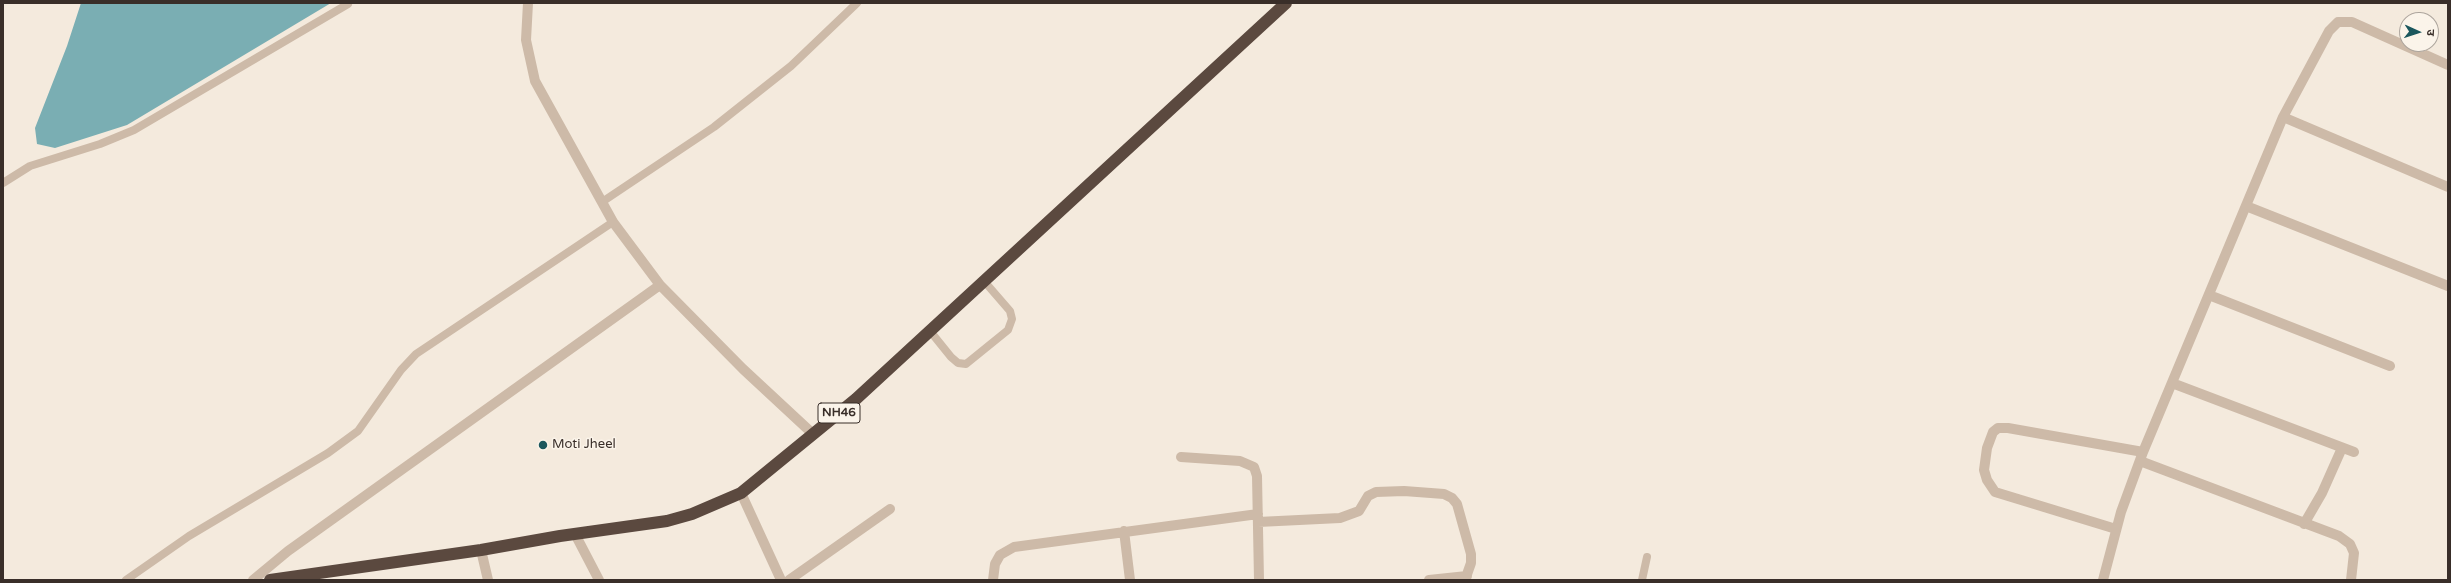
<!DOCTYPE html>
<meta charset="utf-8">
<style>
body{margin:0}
#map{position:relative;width:2451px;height:583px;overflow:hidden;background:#f4eadd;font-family:"Varela Round","Noto Sans Devanagari",sans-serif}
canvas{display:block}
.frame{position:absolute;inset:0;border:4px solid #392e29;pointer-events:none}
.north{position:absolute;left:2399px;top:12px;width:40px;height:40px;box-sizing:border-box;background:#fbf4ea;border:1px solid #ada59d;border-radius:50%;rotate:93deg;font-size:11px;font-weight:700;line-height:16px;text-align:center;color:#392e29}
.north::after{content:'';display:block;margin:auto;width:14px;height:18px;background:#1b575d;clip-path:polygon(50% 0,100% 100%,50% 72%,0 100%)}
</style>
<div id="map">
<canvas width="2451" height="583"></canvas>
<div class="frame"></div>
<div class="north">उ</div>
</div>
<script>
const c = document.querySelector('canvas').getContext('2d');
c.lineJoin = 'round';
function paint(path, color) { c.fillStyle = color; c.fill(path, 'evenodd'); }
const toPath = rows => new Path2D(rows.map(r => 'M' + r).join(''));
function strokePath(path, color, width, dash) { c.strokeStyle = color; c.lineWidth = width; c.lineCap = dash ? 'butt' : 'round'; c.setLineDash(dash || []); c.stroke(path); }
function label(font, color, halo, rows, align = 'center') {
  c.font = font + ' "Varela Round",sans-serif'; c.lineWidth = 3; c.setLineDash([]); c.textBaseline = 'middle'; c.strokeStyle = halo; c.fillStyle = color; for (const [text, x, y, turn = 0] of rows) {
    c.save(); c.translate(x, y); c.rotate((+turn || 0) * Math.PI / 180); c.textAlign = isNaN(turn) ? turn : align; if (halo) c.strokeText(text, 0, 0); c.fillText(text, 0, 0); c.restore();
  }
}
const water = toPath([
 [81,3,331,3,127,125,55,148,37,144,35,128,67,46]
]);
const lane = toPath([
 [3,183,30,166,100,144,134,130,348,4],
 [602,202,714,127,791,66,857,3],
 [930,331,951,357,958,363,966,364,1008,330,1012,319,1010,311,984,281],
 [126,580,189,536,328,453,358,431,401,370,416,354,613,222],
 [1642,580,1647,557]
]);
const street = toPath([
 [528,3,526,40,535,81,613,222,660,285,743,369,813,434],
 [2283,117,2448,187],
 [2246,206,2448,286],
 [2209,295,2390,366],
 [2172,383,2354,452],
 [1181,457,1240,461,1254,467,1257,476,1259,580],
 [2140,461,2339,536,2350,544,2354,553,2351,580],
 [741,493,781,580],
 [1258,522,1340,518,1359,511,1368,496,1376,492,1404,491,1444,494,1452,498,1457,504,1471,554,1471,563,1465,580],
 [2304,524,2322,493,2342,448],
 [2116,529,1995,492,1987,480,1984,470,1987,448,1993,432,1998,428,2008,428,2143,452],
 [1124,531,1130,580],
 [575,534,599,580],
 [481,550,488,580],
 [253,580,288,551,660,285],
 [789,580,890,509],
 [993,580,995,564,1000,555,1014,547,1258,514],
 [1429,580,1467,576],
 [2103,580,2121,512,2143,452,2283,117,2329,31,2338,22,2352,22,2448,65]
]);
const highway = toPath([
 [270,580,481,550,560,536,667,521,692,514,741,493,856,399,1286,3]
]);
const markers = [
 [543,445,5,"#1b575d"]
];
const shields = [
 [839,413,42]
];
const shieldNames = [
 ["NH46",839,413]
];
const poiNames = [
 ["Moti Jheel",552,445]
];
paint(water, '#7aaeb3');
strokePath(lane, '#cdbaa8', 8);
strokePath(street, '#cdbaa8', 10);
strokePath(highway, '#5b493f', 12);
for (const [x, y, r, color] of markers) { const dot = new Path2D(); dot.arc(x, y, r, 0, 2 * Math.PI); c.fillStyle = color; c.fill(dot); strokePath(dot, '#fbf4ea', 1.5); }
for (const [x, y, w] of shields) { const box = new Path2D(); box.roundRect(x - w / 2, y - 10, w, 20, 3); c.fillStyle = '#fbf4ea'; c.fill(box); strokePath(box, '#392e29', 1); }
label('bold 12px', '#392e29', null, shieldNames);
label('13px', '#392e29', '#fbf4ea', poiNames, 'left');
</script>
